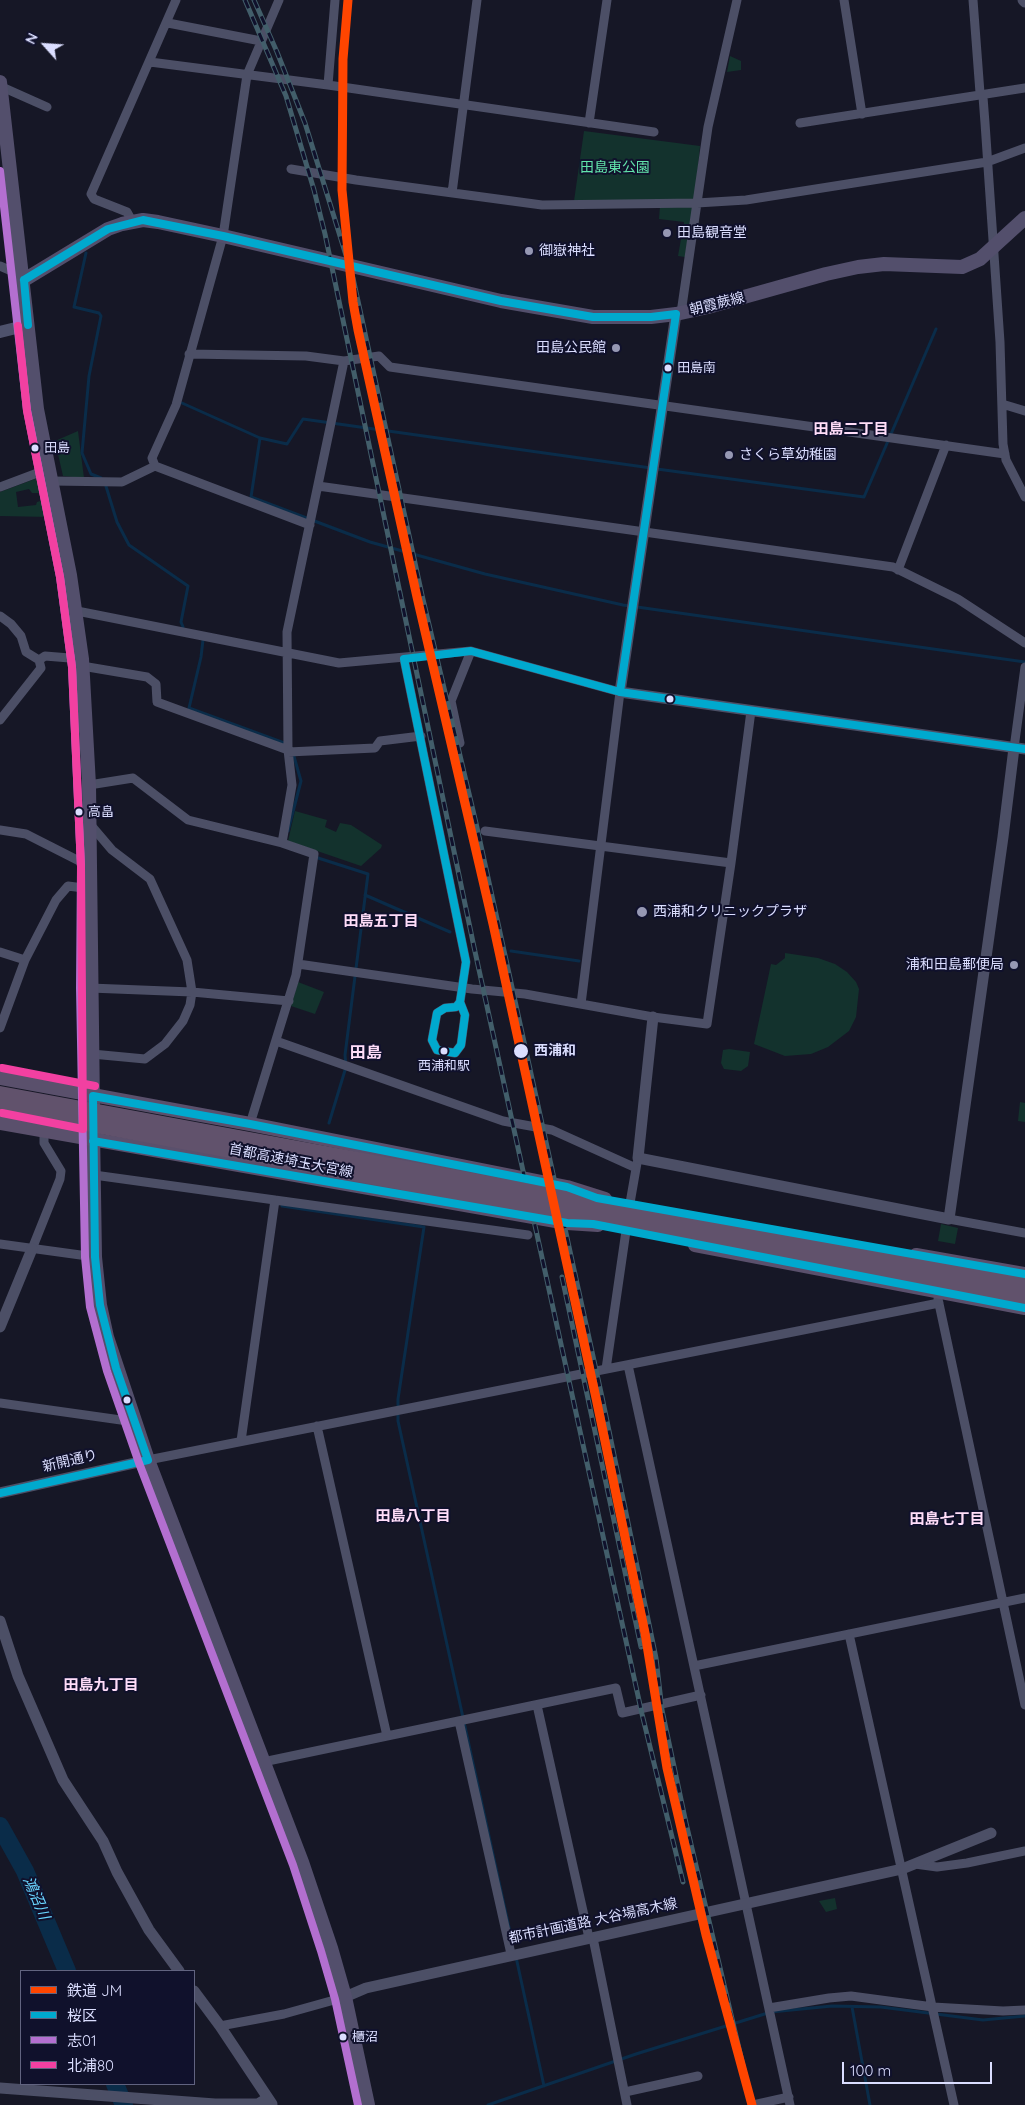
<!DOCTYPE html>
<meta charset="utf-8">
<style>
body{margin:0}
#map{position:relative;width:1025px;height:2105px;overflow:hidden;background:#161726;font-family:Quicksand,"Noto Sans JP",sans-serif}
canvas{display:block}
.legend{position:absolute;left:20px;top:1970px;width:175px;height:115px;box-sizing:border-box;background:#10112c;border:1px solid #616380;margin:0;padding:6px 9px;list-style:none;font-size:15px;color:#dbdeff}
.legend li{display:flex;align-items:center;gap:10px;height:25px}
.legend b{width:25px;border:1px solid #616380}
.north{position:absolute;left:20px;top:20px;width:50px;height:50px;-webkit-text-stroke:4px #10112c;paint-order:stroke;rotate:296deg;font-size:14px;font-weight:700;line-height:20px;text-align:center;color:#dbdeff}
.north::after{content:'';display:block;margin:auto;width:18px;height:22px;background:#dbdeff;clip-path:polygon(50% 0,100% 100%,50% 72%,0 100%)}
.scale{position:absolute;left:842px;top:2062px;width:150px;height:22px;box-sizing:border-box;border:2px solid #dbdeff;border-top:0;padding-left:6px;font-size:15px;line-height:18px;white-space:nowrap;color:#dbdeff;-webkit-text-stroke:4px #10112c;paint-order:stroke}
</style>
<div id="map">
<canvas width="1025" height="2105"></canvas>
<ul class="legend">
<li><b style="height:6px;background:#ff4500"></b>鉄道 JM</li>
<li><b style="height:6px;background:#00a9ce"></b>桜区</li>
<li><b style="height:6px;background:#b36fd0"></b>志01</li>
<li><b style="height:6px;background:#f240a1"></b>北浦80</li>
</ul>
<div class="north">N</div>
<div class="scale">100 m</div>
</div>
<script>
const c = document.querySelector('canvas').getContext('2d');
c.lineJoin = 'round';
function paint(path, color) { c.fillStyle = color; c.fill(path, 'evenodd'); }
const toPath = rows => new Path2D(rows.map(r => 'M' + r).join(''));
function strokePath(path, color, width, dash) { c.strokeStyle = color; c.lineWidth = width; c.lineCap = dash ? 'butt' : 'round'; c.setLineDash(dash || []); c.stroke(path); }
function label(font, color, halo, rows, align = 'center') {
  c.font = font + ' Quicksand,"Noto Sans JP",sans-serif'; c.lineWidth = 4; c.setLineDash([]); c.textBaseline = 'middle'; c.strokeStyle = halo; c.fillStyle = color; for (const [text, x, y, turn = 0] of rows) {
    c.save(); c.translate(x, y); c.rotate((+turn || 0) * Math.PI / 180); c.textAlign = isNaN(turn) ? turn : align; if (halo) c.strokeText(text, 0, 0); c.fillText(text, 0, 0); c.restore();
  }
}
const green = toPath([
 [730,56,741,61,741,70,727,72],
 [584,131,700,146,695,200,574,201],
 [660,206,693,206,685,257,678,256,684,222,659,219],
 [78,431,84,478,63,476,55,441],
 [43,476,46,493,32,493,29,489,16,492,18,507,36,505,37,502,47,499,51,517,0,516,0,492],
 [295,811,327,820,325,827,336,832,340,823,351,825,382,845,381,848,361,866,288,841],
 [785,953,818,958,835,964,847,972,856,982,859,989,856,1017,849,1031,828,1047,811,1054,785,1056,754,1044,771,964,776,965,785,958],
 [298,982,324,992,315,1014,291,1006],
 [729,1049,750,1052,748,1066,741,1071,724,1069,721,1063,723,1050],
 [1020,1102,1025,1103,1025,1122,1018,1121],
 [941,1224,958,1228,955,1244,938,1241],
 [835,1898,837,1909,826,1912,819,1901]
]);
const stream = toPath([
 [86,253,74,307,99,313,101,316,89,376,82,453,91,474,101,478],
 [182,403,260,438,287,444,303,419,651,468],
 [260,438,251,497,370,542,485,574,623,605,1025,662],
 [657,469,864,497,936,329],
 [105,483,117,522,129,545,188,586,181,622,183,627],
 [203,640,201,657,189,708,287,744],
 [288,831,301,781,293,753],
 [315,857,368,874,345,1055,346,1067,329,1123],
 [365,895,450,932],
 [511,951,579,961],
 [282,1206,424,1227,398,1399,398,1421,510,1932],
 [516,1957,544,2086],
 [852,2007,870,2105],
 [488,2105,636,2054,771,2012,832,2006,881,2007,983,2020,1025,2016]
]);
const river = toPath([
 [0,1826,25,1871,67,1971],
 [115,2084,124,2105]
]);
const minor = toPath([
 [844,0,862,114],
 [973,0,980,93,983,97,985,123,1000,342,1003,444,1006,460,1025,497],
 [168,23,261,41],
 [150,62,328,85,654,132],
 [328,85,335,0],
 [0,86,47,107],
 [589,123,607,0],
 [800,123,1025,88],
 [291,169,356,180,542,205,697,203,746,200,987,162,1025,148],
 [452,193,477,0],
 [132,221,127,212,94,199,91,194,176,0],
 [0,266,23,276],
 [681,313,708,127,737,0],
 [189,354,306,356,344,361,379,356,390,367,1005,454],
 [1002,404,1025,411],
 [155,466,152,458,176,405,223,236,247,75,279,0],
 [51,481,122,482,155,466,310,525],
 [318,486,893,567,958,599,1025,643],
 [0,487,48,469],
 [898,570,946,445],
 [77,611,339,663,471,651,620,692,581,1004],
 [0,616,11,624,21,636,26,652,39,660,45,656,82,659],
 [404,659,466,962,460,1002,465,1015,461,1045,455,1053,437,1050,432,1040,437,1013,445,1008,456,1007,460,1002],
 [82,666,147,677,156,684,157,702,288,750],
 [0,720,41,668,39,660],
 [460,743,451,701,471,651],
 [1014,748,1025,667],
 [288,752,375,748,380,741,421,736],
 [89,785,133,778,188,820,282,843,314,854,296,975,250,1124],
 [89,823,112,850,150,879,187,960,192,992,190,1005,183,1021,165,1044,145,1059,92,1054],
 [0,830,26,834,91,867],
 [485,831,731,863],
 [282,843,292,785,288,750,287,632,344,361],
 [0,952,25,960],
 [298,964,472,989,525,994,653,1017,707,1024,731,863,751,711],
 [90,988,192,992,289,1001],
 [0,1028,25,960,56,900,68,886,91,889],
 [276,1041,503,1121,552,1130,636,1168],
 [94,1175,528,1235],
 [630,1203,637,1163],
 [949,1219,1025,1233],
 [0,1244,95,1257],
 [32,1249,60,1179,61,1171,44,1143,44,1131],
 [938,1299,1025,1705],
 [628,1365,790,2105],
 [606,1369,626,1231],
 [0,1403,135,1422],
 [317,1426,387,1736],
 [241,1441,275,1200],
 [148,1460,939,1303],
 [849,1634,954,2105],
 [694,1666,1025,1598],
 [537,1705,589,1938],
 [459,1721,511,1954],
 [263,1762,616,1688,622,1713,701,1695],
 [915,1864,937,1867,967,1863,1025,1851],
 [593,1938,627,2105],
 [769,2008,829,1998,851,1996,933,2007,1003,2011,1025,2010],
 [220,2026,284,2014,345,1997],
 [625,2092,698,2076],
 [753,2105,789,2097]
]);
const tertiary = toPath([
 [1023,0,1025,2],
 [676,314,620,692,1025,749],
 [653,1017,638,1158,949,1219,1003,837,1014,748],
 [0,1327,32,1249],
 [0,1493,148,1460],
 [0,1621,18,1676,63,1780,103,1841,117,1872,149,1930,179,1971],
 [194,1991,220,2026,272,2104],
 [345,1997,366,1988,902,1869,991,1833],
 [0,2088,215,2104,258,2104,268,2098]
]);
const secondary = toPath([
 [0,332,28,325]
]);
const primary = toPath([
 [0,82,37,409,70,575,82,659,89,785,93,1107],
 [24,280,108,229,122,224,143,220,158,222,223,236,501,301,593,317,651,317,676,314,708,307,826,274,858,267,884,264,962,267,980,259,1025,218],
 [93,1129,95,1257,100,1305,107,1337,148,1460,302,1862,331,1948,345,1997,368,2105]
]);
const trunk = toPath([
 [0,1078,250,1124,567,1187,605,1199],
 [0,1123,567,1223,598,1225],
 [695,1245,1025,1308],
 [916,1255,1025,1274]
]);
const rail = toPath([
 [245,0,286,96,314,190,325,234,474,947,642,1714,683,1882],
 [254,0,277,52,305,123,353,278,422,595,476,823,602,1397,656,1658,662,1710,686,1823,749,2091],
 [562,1277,641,1647]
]);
const motorwayBridge = toPath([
 [0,1094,1025,1283],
 [0,1107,1025,1298]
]);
const bus1 = toPath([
 [24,280,108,229,143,220,223,236,501,301,593,317,651,317,676,314],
 [24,280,28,325],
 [404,659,471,651,620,692,1025,749],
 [404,659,466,962,460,1002],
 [620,692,676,314],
 [460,1002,465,1015,461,1045,455,1053,437,1050,432,1040,437,1013,445,1008,456,1007,460,1002],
 [93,1141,567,1223,593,1224,1025,1308],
 [148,1460,116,1368,100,1305,95,1257,93,1096,250,1124,567,1187,597,1198,1025,1274],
 [0,1493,148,1460]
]);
const bus2 = toPath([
 [0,171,27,410,60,577,72,667,81,867,80,988,85,1257,90,1307,107,1371,139,1463,293,1865,321,1951,335,1999,358,2105]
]);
const bus3 = toPath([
 [2,1068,95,1086],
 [2,1113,83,1129,81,867,72,667,60,577,27,411,18,326]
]);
const rail1 = toPath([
 [348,0,343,59,342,190,353,302,358,330,417,597,493,924,596,1398,645,1633,667,1768,706,1935,752,2105]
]);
const markers = [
 [667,233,5,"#9698b3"],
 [529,251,5,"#9698b3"],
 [616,348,5,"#9698b3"],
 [668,368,4.5,"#dbdeff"],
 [35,448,4.5,"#dbdeff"],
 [729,455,5,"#9698b3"],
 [670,699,4.5,"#dbdeff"],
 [79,812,4.5,"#dbdeff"],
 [642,912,6,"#9698b3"],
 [1014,965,5,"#9698b3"],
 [444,1051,4.5,"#dbdeff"],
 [521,1051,8,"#dbdeff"],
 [127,1400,4.5,"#dbdeff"],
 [343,2037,4.5,"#dbdeff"]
];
const busNames = [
 ["田島南",677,368],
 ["田島",44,448],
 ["高畠",88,812],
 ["西浦和駅",444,1066,"center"],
 ["櫃沼",352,2037]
];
const parkNames = [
 ["田島東公園",615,168]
];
const poiNames = [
 ["田島観音堂",677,233],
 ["御嶽神社",539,251],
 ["田島公民館",606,348,"right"],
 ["さくら草幼稚園",739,455],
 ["西浦和クリニックプラザ",653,912],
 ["浦和田島郵便局",1004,965,"right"]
];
const streetNames = [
 ["朝霞蕨線",717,304,-14],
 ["首都高速埼玉大宮線",291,1161,11],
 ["新開通り",70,1461,-13],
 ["都市計画道路 大谷場高木線",593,1921,-12]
];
const stopNames = [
 ["西浦和",534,1051]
];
const neighbourhoodNames = [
 ["田島二丁目",851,429],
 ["田島五丁目",381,921],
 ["田島八丁目",413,1516],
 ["田島七丁目",947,1519],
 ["田島九丁目",101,1685]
];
const waterNames = [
 ["鴻沼川",36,1898,67]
];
const quarterNames = [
 ["田島",366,1053]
];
paint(green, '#13322d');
strokePath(stream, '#0a2c49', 3);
strokePath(river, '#0a2c49', 18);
strokePath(minor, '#4c4f66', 9);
strokePath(tertiary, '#4c4f66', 11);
strokePath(secondary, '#4e526c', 12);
strokePath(primary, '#534f6c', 14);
strokePath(trunk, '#5a506c', 14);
strokePath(rail, '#425e6a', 5);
strokePath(rail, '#10112c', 3, [9]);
strokePath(motorwayBridge, '#61526c', 16);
strokePath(bus1, '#00a9ce', 8);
strokePath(bus2, '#b36fd0', 8);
strokePath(bus3, '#f240a1', 8);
strokePath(rail1, '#ff4500', 9);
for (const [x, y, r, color] of markers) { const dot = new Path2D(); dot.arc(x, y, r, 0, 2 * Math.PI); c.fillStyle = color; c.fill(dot); strokePath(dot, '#10112c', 2); }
label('13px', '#dbdeff', '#10112c', busNames, 'left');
label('14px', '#62e4ab', '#10112c', parkNames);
label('14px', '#dbdeff', '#10112c', poiNames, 'left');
label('14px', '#dbdeff', '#10112c', streetNames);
label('bold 14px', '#dbdeff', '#10112c', stopNames, 'left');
label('bold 15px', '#ffddf9', '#10112c', neighbourhoodNames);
label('italic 15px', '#69d5ff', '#10112c', waterNames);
label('bold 16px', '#ffddf9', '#10112c', quarterNames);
</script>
